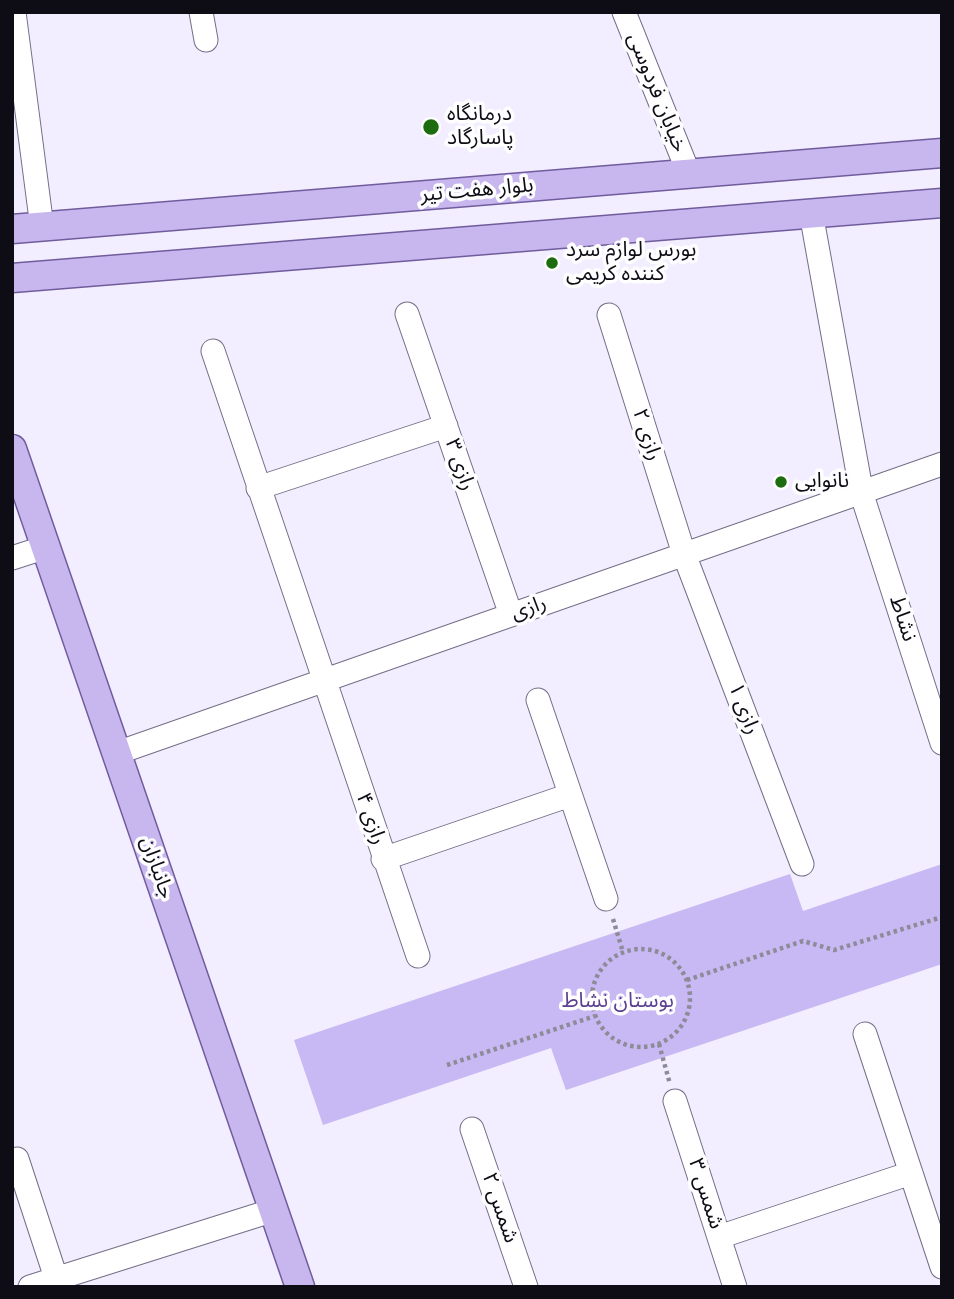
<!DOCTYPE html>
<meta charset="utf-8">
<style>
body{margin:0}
#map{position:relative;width:954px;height:1299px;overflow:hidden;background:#f2eeff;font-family:"Nunito Sans",sans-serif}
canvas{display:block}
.frame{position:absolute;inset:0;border:14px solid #0e0c15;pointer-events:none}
</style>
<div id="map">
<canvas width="954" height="1299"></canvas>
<div class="frame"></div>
</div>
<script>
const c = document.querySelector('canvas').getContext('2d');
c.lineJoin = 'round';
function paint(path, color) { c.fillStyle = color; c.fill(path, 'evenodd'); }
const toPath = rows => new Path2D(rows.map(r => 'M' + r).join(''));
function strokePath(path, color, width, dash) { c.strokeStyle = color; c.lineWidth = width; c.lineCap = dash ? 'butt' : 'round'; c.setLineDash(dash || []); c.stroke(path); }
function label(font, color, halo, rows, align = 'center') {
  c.font = font + ' "Nunito Sans","Noto Sans Arabic",sans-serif'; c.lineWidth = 7; c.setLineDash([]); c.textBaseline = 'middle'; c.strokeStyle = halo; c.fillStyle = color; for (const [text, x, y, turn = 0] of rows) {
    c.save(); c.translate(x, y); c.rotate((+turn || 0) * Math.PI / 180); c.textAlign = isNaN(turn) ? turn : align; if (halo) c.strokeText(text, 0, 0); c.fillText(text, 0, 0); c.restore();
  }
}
const green = toPath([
 [942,864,942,964,566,1090,551,1048,323,1125,294,1040,790,874,803,911]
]);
const path = toPath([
 [613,919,623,952],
 '592 998a49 49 0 1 1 98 0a49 49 0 1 1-98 0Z',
 [687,980,803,941,834,950,942,917],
 [659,1044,670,1084],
 [447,1065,595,1016]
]);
const minor = toPath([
 [14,12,42,227],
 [201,12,206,40],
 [624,12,689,174],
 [811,213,862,495,942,743],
 [407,314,511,615],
 [609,315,684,554,802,864],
 [213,351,418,956],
 [258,488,446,426],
 [12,558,46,547],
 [538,700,606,899],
 [117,753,942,464],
 [383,859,570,795],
 [865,1034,942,1267],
 [675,1101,735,1287],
 [472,1129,526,1287],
 [17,1159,59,1287],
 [719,1237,911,1173],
 [30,1287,274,1210]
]);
const major = toPath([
 [12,229,942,153],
 [12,278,942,203],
 [12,449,300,1287]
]);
const markers = [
 [431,127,9,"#1d6c0f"],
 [552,263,7,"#1d6c0f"],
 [781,482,7,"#1d6c0f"]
];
const streetNames = [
 ["خیابان فردوسی",656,93,68],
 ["بلوار هفت تیر",477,191,-5],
 ["رازی ۲",646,435,72],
 ["رازی ۳",459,465,71],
 ["رازی",529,609,-19],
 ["نشاط",902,619,72],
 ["رازی ۱",743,709,69],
 ["رازی ۴",370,819,71],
 ["جانبازان",156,868,71],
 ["شمس ۳",705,1194,72],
 ["شمس ۲",499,1208,71]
];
const poiNames = [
 ["درمانگاه",447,115],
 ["پاسارگاد",447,139],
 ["بورس لوازم سرد",566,251],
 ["کننده کریمی",566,275],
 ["نانوایی",795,482]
];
const parkNames = [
 ["بوستان نشاط",618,1002]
];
paint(green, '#c8b8f3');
strokePath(minor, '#746e86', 25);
strokePath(major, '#705c9c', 31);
strokePath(path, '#8e8b98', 4.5, [3.5, 3.5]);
strokePath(minor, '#fff', 23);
strokePath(major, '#c8b7ef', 28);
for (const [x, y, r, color] of markers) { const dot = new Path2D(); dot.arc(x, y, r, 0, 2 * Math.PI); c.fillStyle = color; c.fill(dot); strokePath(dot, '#fefefe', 2.5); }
label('21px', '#0e0c15', '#fefefe', streetNames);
label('21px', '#0e0c15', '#fefefe', poiNames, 'left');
label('21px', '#5b3f91', '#fefefe', parkNames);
</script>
